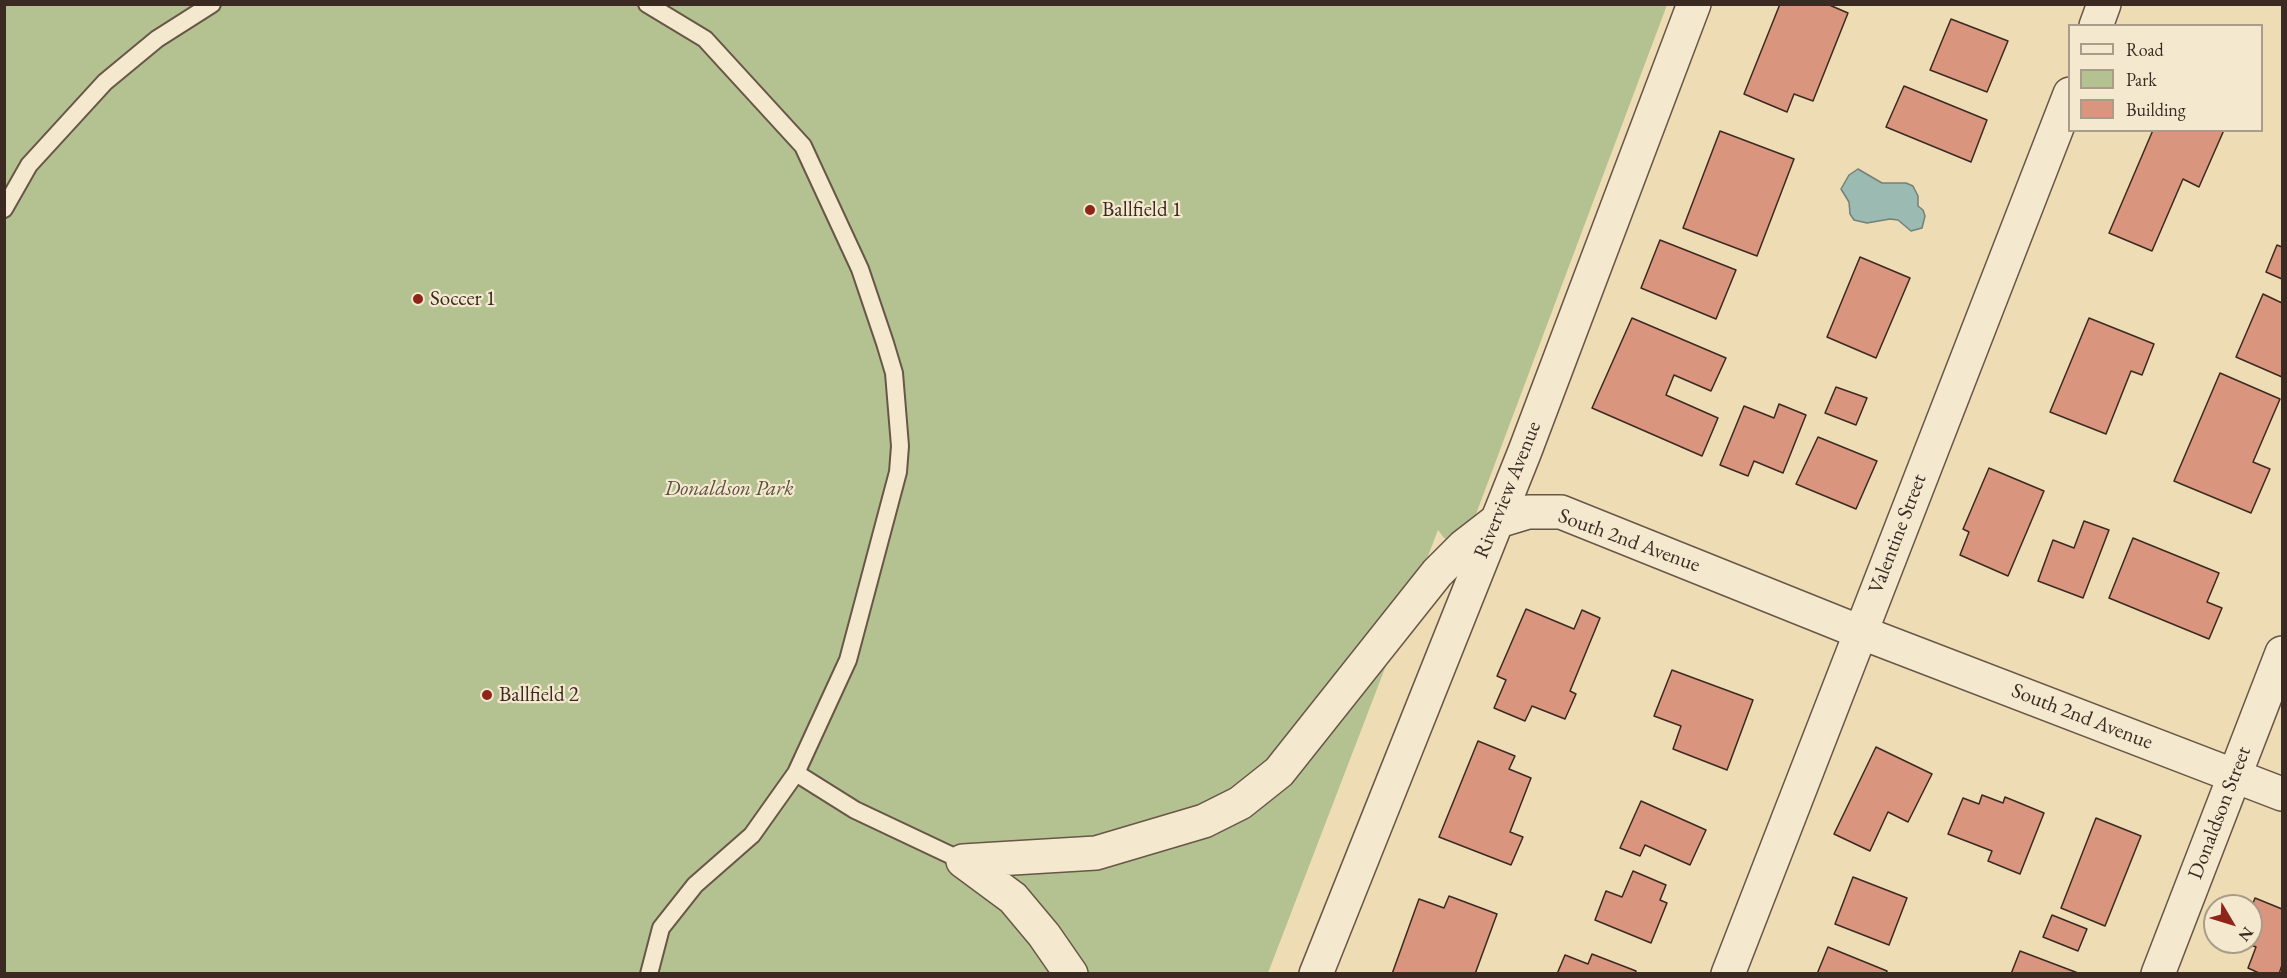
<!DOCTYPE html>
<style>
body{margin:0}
#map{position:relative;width:2287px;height:978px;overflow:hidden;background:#eedcb5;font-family:"EB Garamond",serif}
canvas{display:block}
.frame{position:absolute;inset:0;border:6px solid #3b2a22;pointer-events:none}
.legend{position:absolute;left:2068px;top:24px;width:195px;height:108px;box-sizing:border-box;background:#f4e8cf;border:2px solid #aa9c8a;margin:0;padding:8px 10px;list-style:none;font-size:18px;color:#3b2a22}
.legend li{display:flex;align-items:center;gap:12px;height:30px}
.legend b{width:30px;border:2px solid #aa9c8a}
.north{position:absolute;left:2203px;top:894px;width:60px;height:60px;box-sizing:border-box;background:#f4e8cf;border:2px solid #aa9c8a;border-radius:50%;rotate:128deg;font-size:16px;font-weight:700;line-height:24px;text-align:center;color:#3b2a22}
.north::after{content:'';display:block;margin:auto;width:21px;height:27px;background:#8f2418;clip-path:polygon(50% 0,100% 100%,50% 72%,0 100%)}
</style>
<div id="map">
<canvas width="2287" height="978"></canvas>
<div class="frame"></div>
<ul class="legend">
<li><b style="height:8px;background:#f4e8cf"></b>Road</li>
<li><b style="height:16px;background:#b4c291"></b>Park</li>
<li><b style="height:16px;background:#d9957d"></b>Building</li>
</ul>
<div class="north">N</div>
</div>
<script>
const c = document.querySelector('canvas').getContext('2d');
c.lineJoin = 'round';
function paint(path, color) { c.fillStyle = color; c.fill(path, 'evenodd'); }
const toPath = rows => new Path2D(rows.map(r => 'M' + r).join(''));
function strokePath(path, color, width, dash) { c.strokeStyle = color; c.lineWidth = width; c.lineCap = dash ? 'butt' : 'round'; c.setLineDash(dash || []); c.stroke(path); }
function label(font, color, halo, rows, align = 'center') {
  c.font = font + ' "EB Garamond",serif'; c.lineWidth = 4.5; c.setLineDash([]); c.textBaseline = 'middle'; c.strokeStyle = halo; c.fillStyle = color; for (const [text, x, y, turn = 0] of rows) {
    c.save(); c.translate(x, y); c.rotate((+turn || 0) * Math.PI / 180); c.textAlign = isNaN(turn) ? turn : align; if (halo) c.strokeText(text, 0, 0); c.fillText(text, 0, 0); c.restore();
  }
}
const green = toPath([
 [5,5,1667,5,1464,546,1444,538,1438,530,1268,973,5,974]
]);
const water = toPath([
 [1858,169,1882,183,1906,183,1913,186,1918,196,1918,206,1923,210,1925,216,1922,228,1911,231,1898,220,1890,219,1867,223,1854,220,1850,214,1849,202,1841,189,1849,175,1858,169]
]);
const building = toPath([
 [1780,4,1827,4,1848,13,1813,101,1794,94,1787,112,1744,94,1780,4],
 [1951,19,2008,41,1987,92,1930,70,1951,19],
 [1904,86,1987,120,1971,162,1886,127,1904,86],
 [2153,130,2224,130,2199,187,2183,179,2152,251,2109,233,2153,130],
 [1720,131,1794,159,1757,256,1683,228,1720,131],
 [1660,240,1736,270,1716,319,1641,288,1660,240],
 [2277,245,2282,247,2282,279,2266,272,2277,245],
 [1860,257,1910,278,1876,358,1827,337,1860,257],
 [2263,294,2282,303,2282,377,2236,357,2263,294],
 [1632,318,1726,358,1711,391,1674,375,1666,395,1718,418,1702,456,1592,408,1632,318],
 [2089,318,2154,344,2142,375,2131,371,2106,434,2050,412,2089,318],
 [2220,373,2280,399,2253,462,2270,469,2251,513,2174,481,2220,373],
 [1836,387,1867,398,1856,425,1825,413,1836,387],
 [1779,404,1806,415,1783,473,1754,461,1748,476,1720,465,1744,406,1774,418,1779,404],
 [1818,437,1877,461,1856,509,1796,484,1818,437],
 [1989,468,2044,491,2008,576,1960,555,1969,532,1963,529,1989,468],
 [2084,521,2109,530,2083,598,2038,581,2053,540,2074,548,2084,521],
 [2133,538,2219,573,2207,602,2222,608,2209,639,2109,598,2133,538],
 [1526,609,1574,629,1582,610,1600,618,1570,691,1576,694,1565,719,1532,706,1525,721,1494,708,1506,680,1497,676,1526,609],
 [1672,670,1753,700,1727,770,1673,749,1681,726,1654,716,1672,670],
 [1478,741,1515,756,1509,769,1531,778,1510,832,1523,837,1511,865,1439,837,1478,741],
 [1876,747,1932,774,1908,822,1888,812,1870,851,1834,834,1876,747],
 [1982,795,2003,803,2005,797,2044,813,2020,874,1988,861,1992,851,1948,834,1963,798,1979,804,1982,795],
 [1641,801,1706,830,1690,865,1645,845,1640,856,1620,848,1641,801],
 [2096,818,2141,836,2105,926,2061,908,2096,818],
 [1633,871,1666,885,1660,900,1667,903,1651,943,1595,920,1606,891,1622,897,1633,871],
 [1853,877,1907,898,1889,945,1835,924,1853,877],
 [1449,896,1497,914,1475,974,1392,974,1419,899,1444,908,1449,896],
 [2240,898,2253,903,2255,898,2282,909,2282,965,2279,974,2261,974,2248,968,2256,947,2242,942,2251,942,2251,906,2237,906,2240,898],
 [2052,915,2087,929,2078,951,2043,937,2052,915],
 [1828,947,1887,971,1886,974,1817,974,1828,947],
 [2020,951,2078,973,2011,974,2020,951],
 [1592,954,1636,971,1635,974,1557,974,1565,955,1588,964,1592,954]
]);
const service = toPath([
 [647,4,705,39,803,146,860,269,885,343,894,373,900,446,898,472,848,660,796,773,752,835,695,885,661,928,649,974],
 [4,209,29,165,105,82,157,39,212,4],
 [796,773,855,810,963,861]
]);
const minor = toPath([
 [2096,26,2104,4],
 [963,861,1096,853,1204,821,1240,803,1279,772,1437,573,1464,546,1495,522,1528,512,1561,512,1860,632,2282,794],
 [963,861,1013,898,1044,935,1071,974],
 [1316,974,1525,451,1694,4],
 [1728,974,2070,94],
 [2158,974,2282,653]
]);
const markers = [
 [1090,210,6,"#8f2418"],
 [418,299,6,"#8f2418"],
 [487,695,6,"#8f2418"]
];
const poiNames = [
 ["Ballfield 1",1102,210],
 ["Soccer 1",430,299],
 ["Ballfield 2",499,695]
];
const parkNames = [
 ["Donaldson Park",729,489]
];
const streetNames = [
 ["Riverview Avenue",1508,490,-68],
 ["Valentine Street",1898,534,-69],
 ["South 2nd Avenue",1629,541,20],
 ["South 2nd Avenue",2082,717,21],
 ["Donaldson Street",2220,813,-69]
];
paint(green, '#b4c291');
paint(water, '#9abab2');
strokePath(water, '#748078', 1.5);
paint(building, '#d9957d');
strokePath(building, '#3b2a22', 1.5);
strokePath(service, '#685647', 20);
strokePath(minor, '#685647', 36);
strokePath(service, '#f4e8cf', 16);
strokePath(minor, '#f4e8cf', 33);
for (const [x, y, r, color] of markers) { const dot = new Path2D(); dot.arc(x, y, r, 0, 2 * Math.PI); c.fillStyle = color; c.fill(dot); strokePath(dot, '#f4e8cf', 2); }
label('21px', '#3b2a22', '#f4e8cf', poiNames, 'left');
label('italic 21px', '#59503e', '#f4e8cf', parkNames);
label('21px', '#3b2a22', '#f4e8cf', streetNames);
</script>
